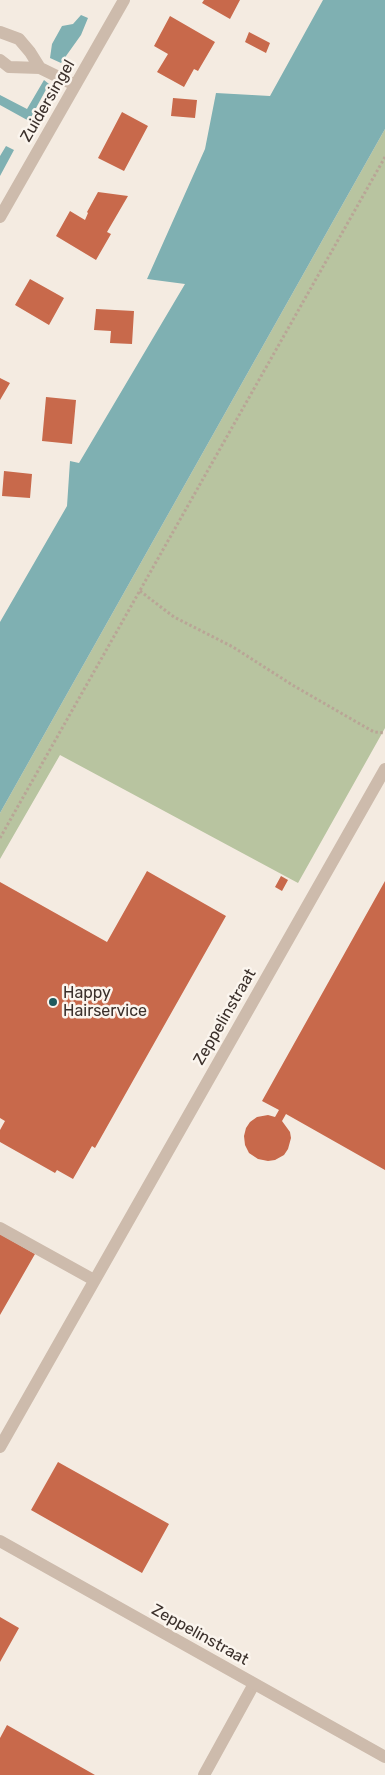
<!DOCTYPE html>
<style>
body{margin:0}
canvas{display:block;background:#f4ebe1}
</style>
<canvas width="385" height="1775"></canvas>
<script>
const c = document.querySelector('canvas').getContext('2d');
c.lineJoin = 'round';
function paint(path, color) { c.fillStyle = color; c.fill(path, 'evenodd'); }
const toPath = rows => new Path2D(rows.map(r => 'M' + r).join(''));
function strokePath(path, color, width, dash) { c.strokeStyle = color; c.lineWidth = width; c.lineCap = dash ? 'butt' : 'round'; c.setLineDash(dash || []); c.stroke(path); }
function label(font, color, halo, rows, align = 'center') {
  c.font = font + ' Rubik,sans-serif'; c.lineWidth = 5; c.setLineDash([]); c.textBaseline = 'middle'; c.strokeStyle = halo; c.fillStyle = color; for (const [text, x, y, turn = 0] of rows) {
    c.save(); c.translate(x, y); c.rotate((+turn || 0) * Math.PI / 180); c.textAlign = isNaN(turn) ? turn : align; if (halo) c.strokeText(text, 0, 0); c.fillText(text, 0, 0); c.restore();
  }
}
const green = toPath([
 [385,129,385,728,298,883,60,755,0,859,0,813]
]);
const water = toPath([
 [323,0,385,0,385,129,0,813,0,622,67,506,70,461,79,463,185,284,147,279,205,149,216,93,270,96],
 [81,15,88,18,81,35,61,63,50,58,52,44,62,26,73,24],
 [44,80,49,84,29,121,0,105,0,95,27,109],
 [6,146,14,150,0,176,0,156]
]);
const building = toPath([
 [204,0,240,0,230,19,202,3],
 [170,16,215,42,198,71,194,69,184,87,157,72,168,54,154,46],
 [249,32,270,43,266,53,245,42],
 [173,98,197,100,195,118,171,116],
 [122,112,148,126,124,171,98,158],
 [98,192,128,196,107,232,111,234,96,260,56,236,70,211,85,220,88,213,87,212],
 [30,279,64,298,49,325,15,305],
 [96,309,134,311,132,344,110,343,111,331,94,330],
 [0,378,10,383,0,400],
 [46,397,76,400,72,444,42,441],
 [4,471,32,474,30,498,2,496],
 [147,871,226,916,95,1148,92,1146,73,1179,57,1170,55,1173,0,1142,0,1130,5,1121,0,1118,0,882,107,942],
 [281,876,288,880,282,891,275,887],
 [385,881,385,1170,286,1114,282,1121,290,1132,291,1138,288,1149,284,1155,275,1160,268,1161,258,1159,249,1153,245,1145,244,1136,246,1128,250,1122,257,1117,268,1115,275,1117,279,1110,262,1101],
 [0,1234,35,1254,0,1315],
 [58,1462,169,1524,142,1573,31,1510],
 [0,1617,19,1628,0,1662],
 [7,1725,95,1775,0,1775,0,1738]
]);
const path = toPath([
 [140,591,174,617,233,647,294,686,374,732,385,733],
 [0,838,385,157]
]);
const service = toPath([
 [0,32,19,39,30,52,40,68,75,85],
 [0,60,9,67,40,68],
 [0,1228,94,1280],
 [204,1775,254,1684]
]);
const minor = toPath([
 [0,217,124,0],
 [0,1447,385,769],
 [0,1541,385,1757]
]);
const markers = [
 [53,1002,5,"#1f5a5e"]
];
const streetNames = [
 ["Zuidersingel",48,101,-60],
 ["Zeppelinstraat",225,1017,-60],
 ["Zeppelinstraat",200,1635,29]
];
const poiNames = [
 ["Happy",63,993],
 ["Hairservice",63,1011]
];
paint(green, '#b8c4a0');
paint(water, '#7fb0b2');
paint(building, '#c8694b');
strokePath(path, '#b9a596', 3, [2.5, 2.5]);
strokePath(service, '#cdbbac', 12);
strokePath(minor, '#cdbbac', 12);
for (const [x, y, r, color] of markers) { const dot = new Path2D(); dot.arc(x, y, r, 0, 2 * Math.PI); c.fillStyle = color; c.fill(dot); strokePath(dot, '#fbf5ee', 2); }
label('16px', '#3b302b', '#fbf5ee', streetNames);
label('16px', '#3b302b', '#fbf5ee', poiNames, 'left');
</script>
